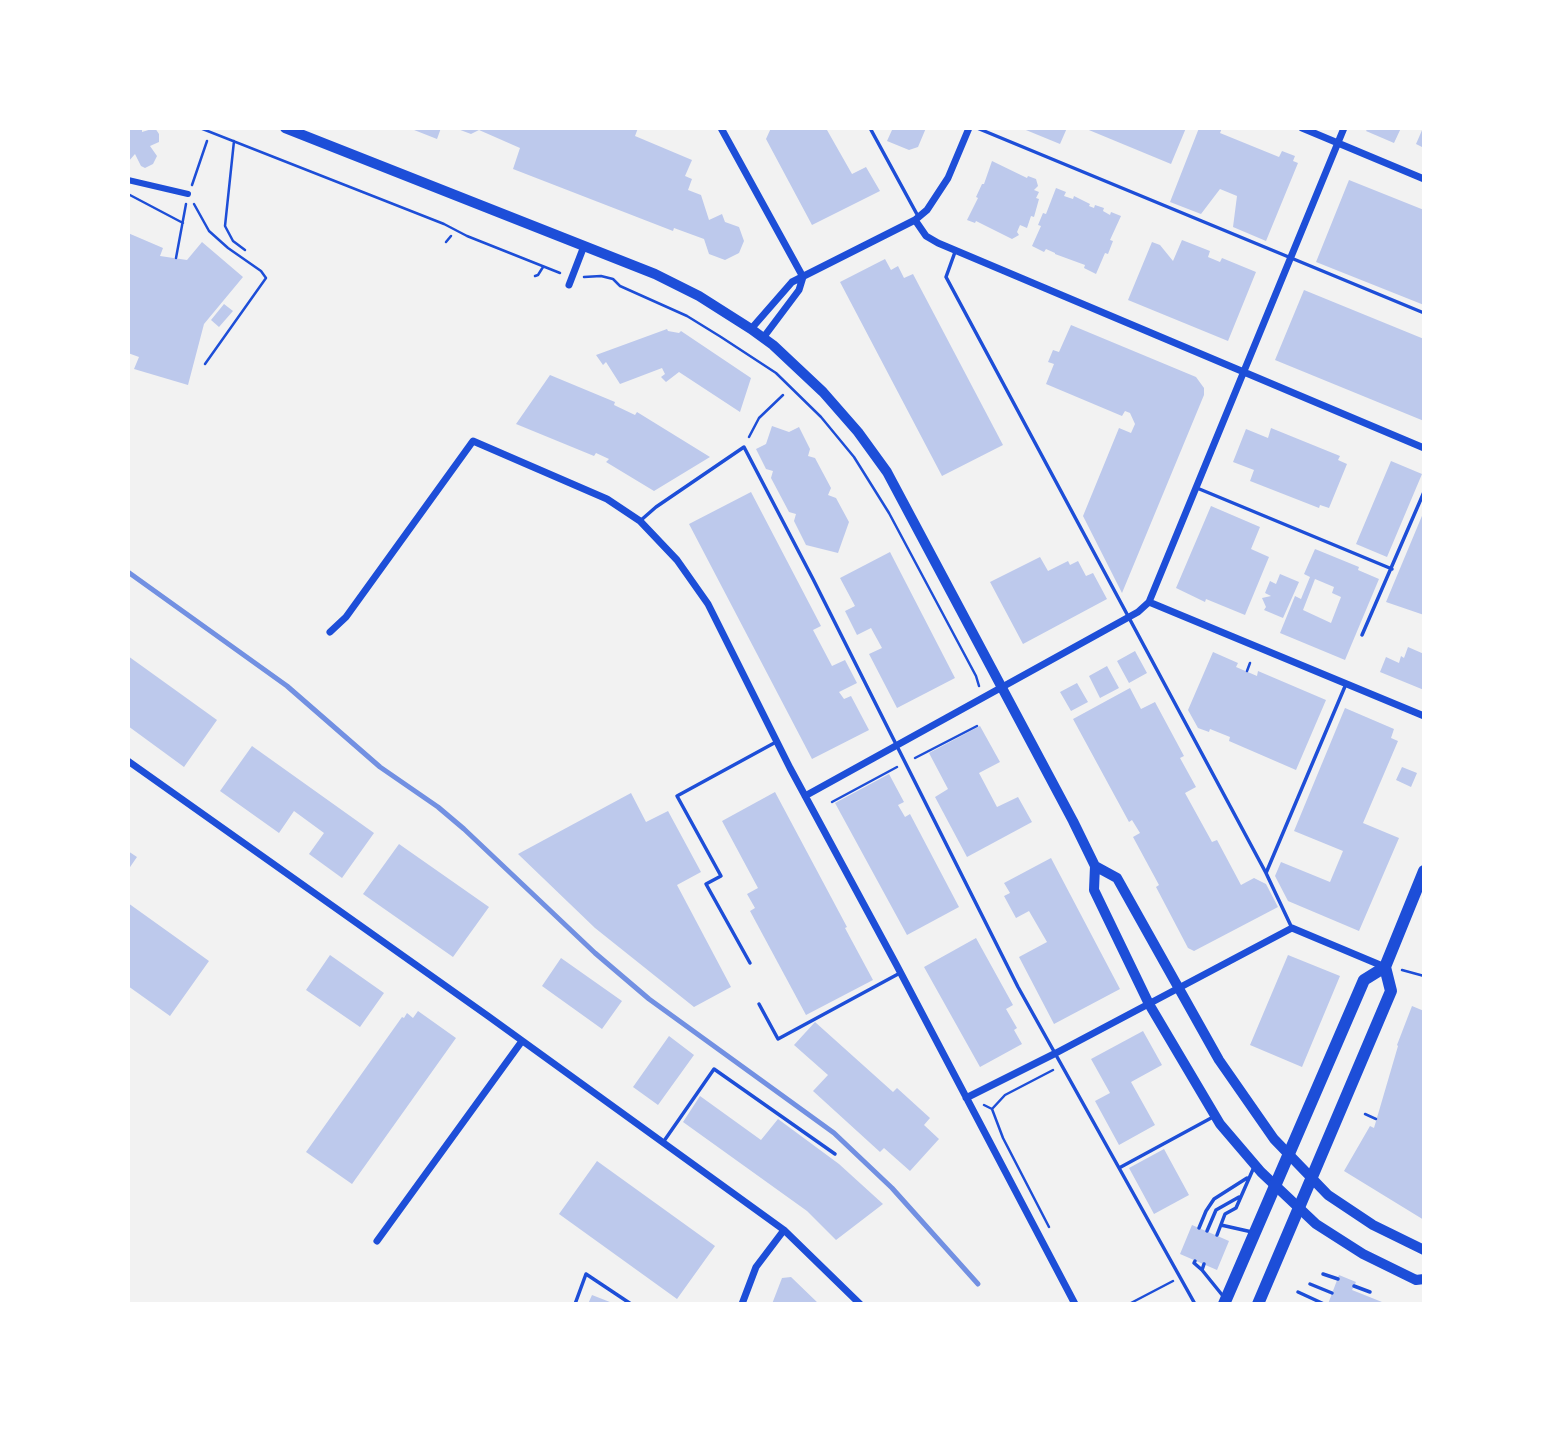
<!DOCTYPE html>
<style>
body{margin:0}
#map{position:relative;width:1552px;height:1432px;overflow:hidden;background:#f2f2f2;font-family:"Open Sans",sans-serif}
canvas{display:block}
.frame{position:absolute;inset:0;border:130px solid #fff;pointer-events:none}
</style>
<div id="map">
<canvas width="1552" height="1432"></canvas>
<div class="frame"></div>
</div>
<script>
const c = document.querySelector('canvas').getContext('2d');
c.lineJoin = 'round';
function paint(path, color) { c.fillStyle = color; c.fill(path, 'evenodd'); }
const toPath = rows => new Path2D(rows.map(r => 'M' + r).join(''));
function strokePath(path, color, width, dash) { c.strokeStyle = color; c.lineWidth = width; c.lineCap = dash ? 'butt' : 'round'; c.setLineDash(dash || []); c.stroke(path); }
const building = toPath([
 [128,128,142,128,142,132,155,128,159,134,159,142,150,146,157,156,153,164,145,168,141,166,135,154,128,162],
 [409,128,441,128,437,139],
 [455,128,638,128,635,136,692,160,685,176,692,179,688,190,701,195,709,220,722,214,725,222,739,227,744,241,739,253,725,260,709,254,704,239,674,228,673,231,513,169,520,148,479,130,471,134],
 [771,128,828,128,827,130,852,174,866,167,880,191,812,225,766,139],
 [887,128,926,128,918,147,909,150,887,141,892,130],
 [1021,128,1067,128,1060,144],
 [1084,128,1186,128,1171,164],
 [1199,128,1222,128,1220,133,1279,157,1282,151,1295,156,1293,161,1298,163,1266,241,1233,227,1237,196,1220,189,1201,214,1170,202],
 [1368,128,1401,128,1394,143,1366,131],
 [1423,128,1424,128,1424,148,1416,144],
 [992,161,1027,178,1028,176,1036,179,1038,186,1034,190,1039,192,1036,198,1039,199,1034,217,1031,216,1027,228,1020,225,1017,232,1019,235,1012,239,976,221,975,223,967,220,978,198,976,197,982,184,984,184],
 [1349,180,1424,210,1424,305,1316,262],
 [1056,188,1066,192,1064,196,1073,199,1074,196,1090,204,1089,206,1094,208,1095,205,1104,208,1103,211,1110,215,1111,212,1121,216,1110,240,1113,241,1108,254,1105,253,1096,274,1084,268,1085,265,1055,254,1055,253,1046,249,1044,252,1032,246,1041,226,1038,225,1043,213,1046,214],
 [128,233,163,248,160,256,187,260,202,242,243,277,204,324,188,385,134,369,139,357,128,353],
 [1182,240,1210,251,1208,257,1220,262,1222,258,1256,272,1228,341,1128,300,1152,242,1160,245,1173,261],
 [885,259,891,270,898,266,904,278,913,274,1003,445,942,476,840,282],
 [1304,290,1424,339,1424,421,1275,360],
 [224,304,233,311,219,327,211,320],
 [1071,325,1196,377,1204,388,1204,395,1122,593,1083,516,1119,428,1131,433,1135,424,1130,413,1125,411,1122,416,1046,384,1054,364,1048,362,1053,350,1059,352],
 [667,329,668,331,679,333,681,331,751,378,740,412,679,372,666,382,661,377,665,374,662,368,620,384,606,362,603,365,596,355],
 [550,375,615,402,614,405,635,415,637,412,710,457,654,491,606,462,609,459,596,453,594,456,516,424],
 [772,426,789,432,799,427,810,449,808,456,815,458,831,488,828,495,836,498,849,522,838,553,806,545,794,521,796,514,789,512,771,478,773,471,766,469,756,449,766,444],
 [1271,428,1340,456,1338,460,1347,464,1329,508,1320,505,1319,508,1250,481,1254,470,1233,462,1246,429,1268,438],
 [1391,461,1422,474,1387,557,1356,544],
 [751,492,821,626,813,630,832,666,845,660,857,683,839,692,844,699,851,696,869,730,812,759,689,524],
 [1211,506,1260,527,1251,549,1269,557,1245,615,1206,599,1205,602,1176,588],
 [1424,511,1424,615,1386,602],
 [1315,549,1359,567,1358,570,1379,579,1345,660,1280,633,1295,596,1301,599,1310,577,1304,574],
 [1315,579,1334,587,1332,593,1341,597,1331,623,1303,610],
 [890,552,955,678,897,708,869,654,882,648,871,628,857,635,845,611,855,606,840,578],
 [1040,557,1048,571,1068,561,1070,565,1078,561,1086,576,1093,573,1107,599,1023,644,990,582],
 [1280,574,1299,582,1283,618,1264,610,1266,607,1262,598,1271,596,1265,593,1270,581,1276,584],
 [1408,647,1424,654,1424,690,1380,672,1386,657,1399,663,1401,656,1404,658],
 [1135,651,1147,673,1129,683,1117,661],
 [1213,652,1238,663,1236,667,1257,676,1258,671,1326,700,1296,770,1229,741,1230,737,1210,729,1209,732,1198,728,1188,710],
 [128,656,217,720,184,767,128,726],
 [1107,666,1119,688,1100,698,1089,676],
 [1077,683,1088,702,1071,711,1060,692],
 [1130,688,1141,709,1155,702,1184,756,1180,758,1196,787,1185,793,1212,842,1217,840,1241,885,1254,878,1266,884,1278,907,1194,951,1188,948,1156,887,1159,885,1133,837,1140,833,1132,820,1129,822,1073,719],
 [1345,708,1394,729,1391,738,1398,741,1363,823,1399,838,1359,931,1288,901,1275,876,1281,862,1330,882,1343,851,1294,831],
 [980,726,1000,762,979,773,997,807,1018,797,1032,822,967,857,935,797,948,789,929,753],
 [252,746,374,833,342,878,309,854,324,833,294,811,279,833,220,791],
 [1402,767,1417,773,1411,787,1396,780],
 [889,774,904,802,898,805,905,817,910,814,959,907,907,935,835,803],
 [775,792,847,927,845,928,873,980,806,1015,750,911,755,908,747,894,758,888,722,821],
 [631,793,646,822,668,811,701,872,677,885,731,987,694,1007,595,928,518,854],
 [399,844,489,907,453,957,363,894],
 [128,851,137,857,128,870],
 [1051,858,1120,989,1054,1024,1019,957,1047,942,1029,911,1016,918,1004,896,1010,893,1004,883],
 [128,903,209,961,170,1016,128,986],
 [976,938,1013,1005,1006,1009,1017,1028,1014,1030,1022,1044,980,1067,924,967],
 [330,955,384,993,360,1027,306,990],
 [1288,955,1340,976,1302,1067,1250,1045],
 [561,958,622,1001,602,1029,542,986],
 [1412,1006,1424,1011,1424,1148,1422,1157,1424,1158,1424,1220,1344,1171,1370,1126,1374,1128,1398,1046,1397,1045],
 [418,1011,456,1038,352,1184,306,1152,402,1017,404,1018,407,1013,413,1018],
 [815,1022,893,1092,897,1088,930,1118,924,1125,939,1139,910,1171,884,1148,880,1152,813,1091,828,1075,794,1045],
 [1143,1031,1162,1065,1131,1082,1155,1125,1119,1145,1095,1101,1110,1093,1091,1059],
 [669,1036,694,1055,658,1105,633,1087],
 [700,1096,761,1140,778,1119,839,1164,883,1204,836,1240,807,1211,683,1122],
 [1164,1149,1189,1195,1154,1214,1129,1168],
 [597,1161,715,1246,677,1299,559,1214],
 [1192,1225,1229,1241,1217,1270,1180,1254],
 [1339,1275,1356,1282,1352,1290,1387,1304,1328,1304],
 [791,1277,819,1304,772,1304,782,1278],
 [592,1295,615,1304,588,1304]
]);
const path = toPath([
 [200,128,444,224,467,236,560,273],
 [234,141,225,226,233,241,245,250],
 [192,185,207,141],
 [128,194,183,223],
 [194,204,209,231,228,248,261,271,266,278,205,364],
 [446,242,451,236],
 [176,258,186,204],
 [535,276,538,275,543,267],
 [584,277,601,276,613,279,620,286,687,316,721,337,776,373,821,417,854,457,889,513,976,676,979,686],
 [749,437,759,418,783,395],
 [1247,671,1250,663],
 [915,758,977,726],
 [832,802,897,767],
 [1402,970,1424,976],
 [984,1105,992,1109,1003,1138,1049,1227],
 [992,1109,1005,1095,1053,1070],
 [1365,1114,1376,1119],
 [1129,1304,1173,1281]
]);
const service = toPath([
 [870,128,919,218],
 [977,128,1424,313],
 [955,252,946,277,1266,873,1291,926],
 [1197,488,1392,569],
 [640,521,656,507,744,447,813,579,1018,987,1195,1304],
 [1362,635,1424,492],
 [1266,873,1346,684],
 [750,963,706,884,721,876,677,796,776,742],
 [759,1004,778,1039,900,973],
 [664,1141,714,1069,835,1154],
 [1119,1168,1213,1117],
 [1221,1225,1252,1232],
 [1199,1228,1206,1211,1214,1199,1247,1178],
 [1207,1231,1216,1210,1239,1197],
 [1217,1235,1225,1214,1236,1208,1254,1167],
 [1195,1261,1194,1263,1202,1270],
 [1204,1264,1202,1270,1223,1296],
 [1323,1274,1338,1279],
 [1310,1284,1332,1293],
 [1354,1286,1370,1292],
 [1298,1292,1324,1304],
 [575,1304,586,1274,631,1304]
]);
const pedestrian = toPath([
 [128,180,188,194]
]);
const minor = toPath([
 [721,128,803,277],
 [1302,128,1424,179],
 [915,220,926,236,938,243,1424,448],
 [569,285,584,246],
 [751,329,792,282,915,220,927,210,948,178,969,128],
 [763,338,799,290,803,277],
 [1149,602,1424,716],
 [330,632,346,617,473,441,607,499,640,521,677,560,708,604,790,768,896,964,1075,1304],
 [128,761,488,1016,784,1230,860,1304],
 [805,796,1138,612,1149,602,1344,128],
 [966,1098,1056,1053,1292,928,1385,967],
 [377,1241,522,1041],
 [742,1304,756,1267,784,1230]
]);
const secondary = toPath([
 [285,128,655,274,699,296,751,329,773,345,823,392,858,432,887,472,1073,821,1095,866,1094,890,1149,1004,1220,1124,1261,1172,1316,1224,1363,1254,1416,1280,1424,1279],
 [1095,866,1117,878,1219,1060,1274,1139,1328,1195,1373,1225,1424,1250]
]);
const primary = toPath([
 [1224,1304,1364,980,1385,967],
 [1258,1304,1391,991,1385,967,1424,871]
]);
const rail = toPath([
 [128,572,287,686,380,767,438,807,464,829,595,953,649,999,834,1133,892,1188,978,1284]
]);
paint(building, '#bdc9ec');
strokePath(path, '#1d4ed8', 2.5);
strokePath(service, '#1d4ed8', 3.5);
strokePath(pedestrian, '#1d4ed8', 6);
strokePath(minor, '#1d4ed8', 7);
strokePath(secondary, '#1d4ed8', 10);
strokePath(primary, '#1d4ed8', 12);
strokePath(rail, '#7290e2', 5);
</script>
